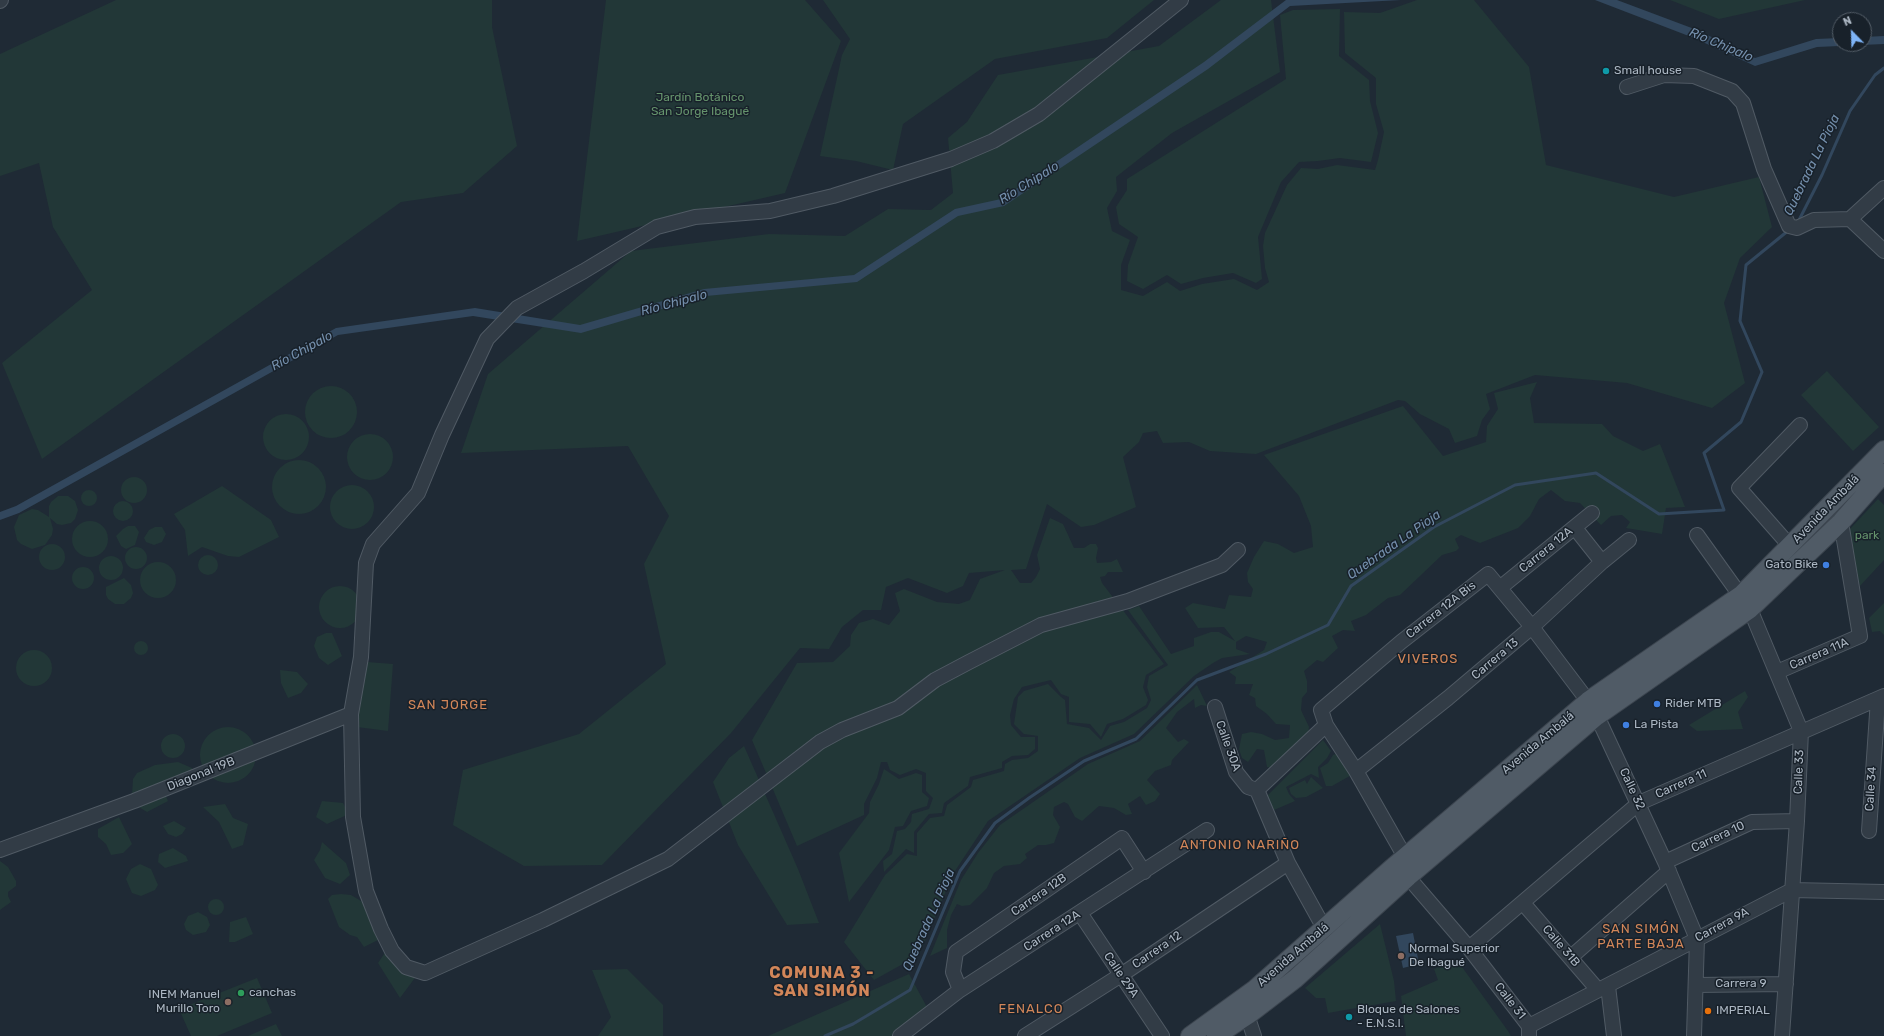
<!DOCTYPE html>
<meta charset="utf-8">
<style>
body{margin:0}
#map{position:relative;width:1884px;height:1036px;overflow:hidden;background:#1f2a35;font-family:Rubik,sans-serif}
canvas{display:block}
.north{position:absolute;left:1832px;top:12px;width:40px;height:40px;box-sizing:border-box;background:#18212a;border:1px solid #535d67;border-radius:50%;rotate:337deg;font-size:11px;font-weight:700;line-height:16px;text-align:center;color:#acb7c3}
.north::after{content:'';display:block;margin:auto;width:14px;height:18px;background:#7eb4f7;clip-path:polygon(50% 0,100% 100%,50% 72%,0 100%)}
</style>
<div id="map">
<canvas width="1884" height="1036"></canvas>
<div class="north">N</div>
</div>
<script>
const c = document.querySelector('canvas').getContext('2d');
c.lineJoin = 'round';
function paint(path, color) { c.fillStyle = color; c.fill(path, 'evenodd'); }
const toPath = rows => new Path2D(rows.map(r => 'M' + r).join(''));
function strokePath(path, color, width, dash) { c.strokeStyle = color; c.lineWidth = width; c.lineCap = dash ? 'butt' : 'round'; c.setLineDash(dash || []); c.stroke(path); }
function label(font, color, halo, rows, align = 'center') {
  c.font = font + ' Rubik,sans-serif'; c.lineWidth = 3; c.setLineDash([]); c.textBaseline = 'middle'; c.strokeStyle = halo; c.fillStyle = color; for (const [text, x, y, turn = 0] of rows) {
    c.save(); c.translate(x, y); c.rotate((+turn || 0) * Math.PI / 180); c.textAlign = isNaN(turn) ? turn : align; if (halo) c.strokeText(text, 0, 0); c.fillText(text, 0, 0); c.restore();
  }
}
const green = toPath([
 [116,0,492,0,492,27,517,146,463,193,401,202,42,459,2,363,92,290,53,227,39,163,0,176,0,54],
 [606,0,805,0,841,41,785,193,577,241],
 [823,0,1154,0,1107,38,995,59,903,124,893,170,856,161,820,156,842,55,850,39],
 [1221,0,1271,0,1280,72,1172,133,1116,177,1117,191,1107,208,1112,231,1130,240,1121,265,1121,290,1143,296,1167,282,1180,291,1202,284,1234,279,1257,290,1269,282,1265,268,1263,246,1265,233,1287,185,1301,168,1318,169,1337,165,1375,170,1378,160,1384,132,1376,104,1376,78,1345,53,1344,12,1380,13,1417,0,1474,0,1529,67,1546,165,1674,197,1759,177,1772,227,1740,258,1724,303,1745,383,1712,408,1627,383,1535,375,1486,394,1490,409,1482,420,1477,436,1455,443,1449,429,1420,414,1405,401,1398,400,1256,454,1210,451,1189,442,1163,443,1157,431,1143,433,1139,442,1123,457,1136,507,1094,525,1081,527,1047,504,1026,569,1011,570,1020,583,1031,583,1036,577,1040,569,1037,555,1050,518,1063,524,1074,548,1084,548,1090,544,1096,544,1098,548,1096,558,1097,563,1111,562,1117,559,1123,572,1108,572,1105,576,1100,577,1102,583,1164,664,1146,675,1143,687,1148,700,1146,705,1123,719,1107,724,1101,737,1090,724,1069,722,1069,697,1061,694,1051,680,1022,687,1014,699,1010,715,1011,725,1021,737,1035,737,1035,749,1028,755,1012,756,1002,762,1002,768,970,777,968,786,944,803,942,813,929,814,914,832,914,853,906,849,884,872,883,861,892,854,897,831,905,829,911,822,912,814,929,809,933,798,926,791,926,773,916,769,900,775,890,770,887,762,881,762,877,778,864,804,864,815,797,846,752,740,797,663,833,662,850,646,851,635,859,623,873,619,889,625,900,611,895,593,904,589,937,602,959,604,970,600,980,579,1005,570,969,573,963,586,947,593,908,578,886,587,881,610,863,610,842,627,829,649,800,648,731,733,602,865,524,866,453,825,463,770,579,734,666,664,644,564,669,516,628,446,461,453,488,374,631,251,769,234,845,236,888,209,931,210,953,193,948,138,967,122,998,75,1159,46],
 [1670,0,1805,0,1719,19],
 [1340,9,1339,56,1369,80,1370,101,1378,133,1371,162,1340,158,1318,161,1299,162,1281,182,1258,237,1262,279,1256,283,1233,273,1203,278,1181,284,1167,275,1143,289,1127,281,1128,265,1138,237,1119,224,1116,207,1127,190,1127,179,1286,79,1280,15,1293,10],
 [1827,371,1879,427,1853,451,1801,395],
 [1537,382,1530,398,1534,423,1602,424,1613,436,1643,451,1660,444,1685,507,1666,508,1662,534,1626,528,1630,522,1622,515,1611,516,1601,525,1580,503,1565,501,1551,490,1539,499,1530,516,1518,528,1480,543,1461,535,1455,539,1459,548,1456,551,1442,555,1400,595,1388,598,1366,615,1351,621,1355,631,1343,630,1332,636,1338,648,1323,662,1317,660,1304,671,1307,681,1307,692,1302,698,1301,710,1309,727,1308,735,1272,768,1267,767,1264,750,1257,749,1248,762,1242,758,1239,749,1242,734,1251,732,1262,734,1275,740,1289,738,1290,725,1276,724,1267,714,1256,706,1255,698,1249,695,1253,684,1235,684,1236,677,1229,672,1264,650,1267,642,1246,636,1236,642,1236,649,1250,654,1222,658,1213,663,1194,676,1134,734,1080,758,988,821,953,874,919,955,874,980,844,942,885,875,907,854,917,856,917,833,930,818,944,816,947,805,971,787,973,780,1004,771,1005,764,1012,760,1028,758,1038,751,1038,736,1024,734,1014,724,1018,697,1024,691,1048,684,1061,697,1065,700,1067,724,1089,728,1101,740,1110,726,1124,722,1147,708,1151,700,1147,687,1149,676,1168,665,1128,610,1139,606,1171,654,1194,646,1194,638,1211,632,1219,632,1235,641,1224,627,1198,628,1185,608,1193,603,1225,609,1229,595,1251,597,1253,589,1248,582,1247,573,1254,557,1264,541,1278,544,1294,553,1313,547,1311,526,1299,496,1264,455,1403,406,1443,456,1486,442,1487,426,1498,409,1494,393],
 '305 412a26 26 0 1 1 52 0a26 26 0 1 1-52 0Z',
 '263 437a23 23 0 1 1 46 0a23 23 0 1 1-46 0Z',
 '347 457a23 23 0 1 1 46 0a23 23 0 1 1-46 0Z',
 '272 487a27 27 0 1 1 54 0a27 27 0 1 1-54 0Z',
 '121 490a13 13 0 1 1 26 0a13 13 0 1 1-26 0Z',
 '330 507a22 22 0 1 1 44 0a22 22 0 1 1-44 0Z',
 [222,486,271,520,279,537,239,557,228,556,202,547,188,556,185,530,174,514],
 '81 498a8 8 0 1 1 16 0a8 8 0 1 1-16 0Z',
 [58,496,68,496,75,501,78,510,75,519,71,523,62,525,57,524,50,518,53,529,52,535,45,545,32,549,21,544,17,540,14,527,19,515,32,509,38,510,49,517,49,506,51,502],
 [1878,499,1884,505,1884,560,1860,586,1848,531],
 '113 511a10 10 0 1 1 20 0a10 10 0 1 1-20 0Z',
 '72 539a18 18 0 1 1 36 0a18 18 0 1 1-36 0Z',
 [128,526,135,526,139,532,135,545,126,549,121,546,116,536,123,529],
 [155,527,162,527,166,534,162,542,154,545,146,542,144,538,149,530],
 '39 557a13 13 0 1 1 26 0a13 13 0 1 1-26 0Z',
 '125 558a11 11 0 1 1 22 0a11 11 0 1 1-22 0Z',
 '198 565a10 10 0 1 1 20 0a10 10 0 1 1-20 0Z',
 '99 568a12 12 0 1 1 24 0a12 12 0 1 1-24 0Z',
 '140 580a18 18 0 1 1 36 0a18 18 0 1 1-36 0Z',
 '72 578a11 11 0 1 1 22 0a11 11 0 1 1-22 0Z',
 [124,578,131,585,133,593,131,598,124,604,115,604,108,599,106,595,106,587],
 '319 607a21 21 0 1 1 42 0a21 21 0 1 1-42 0Z',
 [1884,603,1884,635,1880,631,1872,632,1869,618],
 [326,633,332,633,342,656,328,665,319,658,314,646,317,637],
 '134 648a7 7 0 1 1 14 0a7 7 0 1 1-14 0Z',
 '16 668a18 18 0 1 1 36 0a18 18 0 1 1-36 0Z',
 [367,662,393,664,388,731,357,727,357,712],
 [280,670,297,672,308,684,301,693,288,698,281,683],
 [1197,685,1207,706,1201,705,1195,708,1194,699,1177,712,1166,728,1178,742,1184,739,1189,742,1172,760,1171,765,1155,771,1147,780,1160,794,1155,801,1146,805,1140,796,1128,804,1132,814,1126,815,1114,808,1099,806,1082,821,1075,817,1068,804,1064,802,1054,807,1053,815,1060,827,1054,843,1046,845,1038,845,1025,854,1027,858,1020,864,1004,866,994,873,987,888,970,905,962,906,957,904,951,915,947,930,947,948,930,956,961,880,978,853,1000,825,1088,764,1140,741],
 [1745,691,1748,697,1738,712,1743,729,1697,731,1689,725],
 '200 755a28 28 0 1 1 56 0a28 28 0 1 1-56 0Z',
 '161 746a12 12 0 1 1 24 0a12 12 0 1 1-24 0Z',
 [1323,740,1331,751,1327,758,1318,767,1319,778,1311,774,1286,787,1289,794,1295,801,1274,810,1267,796],
 [744,746,798,869,819,923,787,925,738,845,713,782,729,758],
 [1338,753,1355,773,1332,786,1326,786,1320,768,1328,763,1333,755],
 [178,762,192,768,193,771,163,789,168,801,147,812,137,806,132,795,133,779,137,773,155,765],
 [884,769,899,779,916,773,922,775,922,792,929,798,927,806,911,811,903,826,895,827,889,850,849,902,839,853,869,813,870,802,879,784],
 [1311,777,1323,788,1306,797,1296,798,1291,794,1289,788,1305,780,1307,784],
 [322,801,343,803,349,814,327,824,316,817],
 [225,804,233,818,248,824,243,845,232,849,219,822,203,807],
 [119,817,132,844,123,853,111,855,106,844,98,837,98,829],
 [174,821,186,828,182,834,176,837,168,834,163,826],
 [322,842,346,863,350,875,340,884,325,878,314,860,320,850],
 [173,848,186,856,188,861,165,868,158,862,159,854],
 [0,861,8,867,16,881,16,886,8,892,8,896,11,902,0,910],
 [140,864,151,869,158,885,155,890,141,896,132,893,126,879,131,869],
 [341,894,351,895,366,904,380,939,364,947,357,937,350,935,339,927,328,899,332,895],
 '208 907a8 8 0 1 1 16 0a8 8 0 1 1-16 0Z',
 [198,912,207,917,210,925,206,932,193,935,186,930,184,924,188,916],
 [246,917,253,934,235,942,229,942,230,922],
 [1380,924,1394,981,1396,1001,1328,1013,1325,998,1316,998,1305,988],
 [386,951,423,967,400,998,378,963],
 [1457,960,1508,1031,1511,1036,1406,1036,1401,996,1438,980,1434,969],
 [627,969,663,1005,663,1036,598,1036,611,1017,592,970],
 [909,974,928,1009,895,1036,768,1036],
 [257,978,272,1013,217,1036,191,1036,179,1009],
 [276,1024,282,1036,248,1036]
]);
const water = toPath([
 [1286,0,1401,0,1290,6,1208,69,1004,206,958,216,857,282,706,296,581,333,473,316,338,335,19,513,0,520,0,512,16,506,336,328,475,308,580,325,704,289,854,275,955,209,1001,199,1204,62],
 [1595,0,1617,0,1697,30,1755,58,1816,39,1840,38,1840,44,1864,44,1864,37,1884,36,1884,44,1817,47,1755,66,1694,38],
 [1413,933,1419,964,1403,968,1396,936]
]);
const stream = toPath([
 [1798,222,1822,175,1850,111,1875,75,1884,68],
 [825,1036,853,1024,910,990,960,871,995,823,1029,798,1084,761,1136,739,1197,680,1266,654,1328,625,1351,586,1434,527,1515,485,1596,473,1659,514,1724,510,1704,453,1741,422,1762,372,1740,321,1746,265,1789,230]
]);
const minor = toPath([
 [1181,0,1039,114,993,141,951,159,833,196,770,211,695,217,657,227,584,271,517,308,487,339,442,435,418,493,373,544,366,563,361,657,351,714,353,817,366,891,381,929,392,951,406,967,425,973,543,920,668,859,820,742,842,730,898,708,935,680,969,662,1041,625,1128,601,1222,565,1238,550],
 [0,1,1,0],
 [1627,87,1664,75,1694,76,1732,91,1743,103,1764,169,1789,226,1797,228,1814,220,1850,219],
 [1850,219,1884,251],
 [1850,219,1884,188],
 [1575,528,1602,562],
 [1697,535,1750,609,1801,731,1797,821,1782,1036],
 [1790,546,1739,488,1800,425],
 [1501,587,1592,513],
 [1777,672,1860,636,1841,522],
 [1215,707,1236,772,1248,787,1257,790,1288,863,1324,928],
 [1356,771,1448,698,1532,627,1602,562,1629,540],
 [1257,790,1326,725],
 [1869,831,1878,699],
 [0,850,134,801,351,714],
 [1405,857,1356,771,1326,725,1321,710,1401,642,1488,574,1532,627,1588,701,1597,716,1665,862,1697,939,1694,1036],
 [1665,862,1752,822,1797,821],
 [1408,877,1469,948,1529,1026,1529,1036],
 [1523,903,1598,990],
 [1080,913,1162,1036],
 [1469,948,1639,803,1884,696],
 [1571,957,1669,871],
 [1696,985,1786,984],
 [1608,986,1614,1036],
 [960,990,953,972,956,952,1122,838,1144,872],
 [1244,1006,1254,1036],
 [1529,1026,1792,890,1884,892],
 [900,1036,960,990,1207,830],
 [1025,1036,1121,975,1288,863]
]);
const major = toPath([
 [1190,1036,1255,989,1392,868,1588,701,1741,595,1884,450],
 [1216,1036,1248,1015,1295,979,1408,877,1597,716,1750,609,1841,522,1884,473]
]);
const markers = [
 [1606,71,4,"#0f9aa8"],
 [1826,565,4,"#3f7fe0"],
 [1657,704,4,"#3f7fe0"],
 [1626,725,4,"#3f7fe0"],
 [1401,956,4,"#8d6e63"],
 [241,993,4,"#2e9e5b"],
 [228,1002,4,"#8d6e63"],
 [1708,1011,4,"#e8710a"],
 [1349,1017,4,"#0f9aa8"]
];
const poiNames = [
 ["Small house",1614,71],
 ["Gato Bike",1818,565,"right"],
 ["Rider MTB",1665,704],
 ["La Pista",1634,725],
 ["Normal Superior",1409,949],
 ["De Ibagué",1409,963],
 ["canchas",249,993],
 ["INEM Manuel",220,995,"right"],
 ["Murillo Toro",220,1009,"right"],
 ["Bloque de Salones",1357,1010],
 ["- E.N.S.I.",1357,1024],
 ["IMPERIAL",1716,1011]
];
const parkNames = [
 ["Jardín Botánico",700,98],
 ["San Jorge Ibagué",700,112],
 ["park",1867,536]
];
const streetNames = [
 ["Avenida Ambalá",1826,509,-46],
 ["Carrera 12A",1546,550,-39],
 ["Carrera 12A Bis",1441,610,-38],
 ["Carrera 11A",1819,654,-23],
 ["Carrera 13",1495,659,-40],
 ["Avenida Ambalá",1538,743,-40],
 ["Calle 30A",1228,746,70],
 ["Calle 33",1799,772,-88],
 ["Diagonal 19B",201,774,-22],
 ["Carrera 11",1681,784,-24],
 ["Calle 32",1632,789,65],
 ["Calle 34",1871,789,-86],
 ["Carrera 10",1718,837,-25],
 ["Carrera 12B",1039,895,-35],
 ["Carrera 9A",1722,925,-28],
 ["Carrera 12A",1052,931,-33],
 ["Calle 31B",1561,946,49],
 ["Carrera 12",1157,950,-34],
 ["Avenida Ambalá",1293,955,-41],
 ["Calle 29A",1121,975,56],
 ["Carrera 9",1741,984],
 ["Calle 31",1510,1001,52]
];
const waterNames = [
 ["Río Chipalo",1721,45,23],
 ["Quebrada La Pioja",1812,165,-64],
 ["Río Chipalo",1029,183,-32],
 ["Río Chipalo",674,303,-15],
 ["Río Chipalo",302,351,-29],
 ["Quebrada La Pioja",1394,545,-35],
 ["Quebrada La Pioja",929,920,-66]
];
const neighbourhoodNames = [
 ["VIVEROS",1428,659],
 ["SAN JORGE",448,705],
 ["ANTONIO NARIÑO",1240,845],
 ["SAN SIMÓN",1641,929],
 ["PARTE BAJA",1641,944],
 ["FENALCO",1031,1009]
];
const districtNames = [
 ["COMUNA 3 -",822,973],
 ["SAN SIMÓN",822,991]
];
paint(green, '#223737');
paint(water, '#32475d');
strokePath(stream, '#32475d', 3);
strokePath(minor, '#505a64', 16);
strokePath(major, '#3c454f', 20);
strokePath(minor, '#323c46', 14);
strokePath(major, '#505b66', 18);
for (const [x, y, r, color] of markers) { const dot = new Path2D(); dot.arc(x, y, r, 0, 2 * Math.PI); c.fillStyle = color; c.fill(dot); strokePath(dot, '#18212a', 1.5); }
label('12px', '#acb7c3', '#18212a', poiNames, 'left');
label('12px', '#65936c', '#18212a', parkNames);
label('12px', '#acb7c3', '#18212a', streetNames);
label('italic 13px', '#748fac', '#18212a', waterNames);
c.letterSpacing = '1px';
label('13px', '#d28659', '#18212a', neighbourhoodNames);
c.letterSpacing = '0px';
c.letterSpacing = '1px';
label('bold 16px', '#d28659', '#18212a', districtNames);
c.letterSpacing = '0px';
</script>
